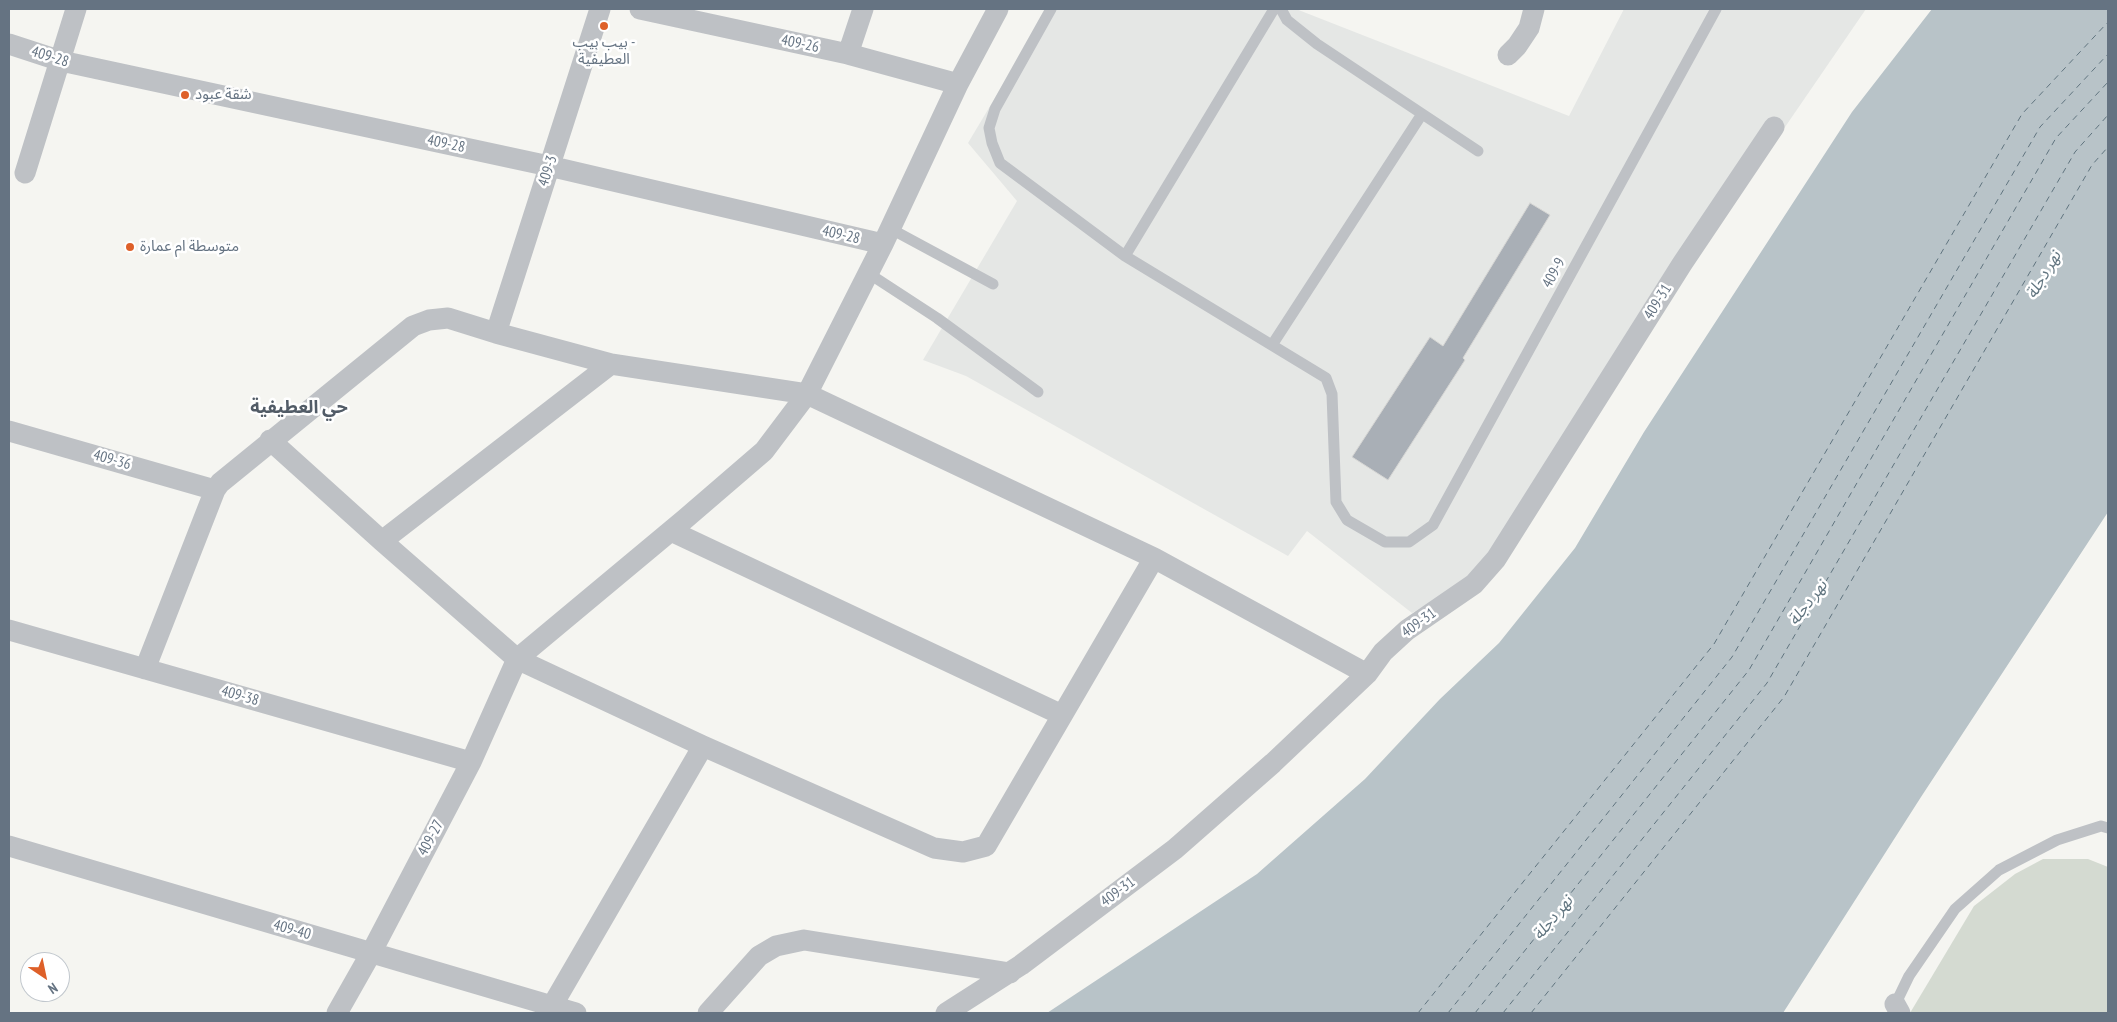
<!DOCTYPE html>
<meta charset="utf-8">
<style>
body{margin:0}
#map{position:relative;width:2117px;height:1022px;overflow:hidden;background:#f5f5f1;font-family:"PT Sans Narrow",sans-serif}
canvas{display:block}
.frame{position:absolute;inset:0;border:10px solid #657382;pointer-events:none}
.north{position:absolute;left:20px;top:952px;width:50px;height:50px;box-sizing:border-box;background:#fff;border:1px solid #c1c7cd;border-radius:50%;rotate:146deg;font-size:14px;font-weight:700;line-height:20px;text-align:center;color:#657382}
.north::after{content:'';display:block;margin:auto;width:18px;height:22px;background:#de6029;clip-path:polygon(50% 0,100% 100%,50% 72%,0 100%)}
</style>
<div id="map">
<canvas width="2117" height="1022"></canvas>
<div class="frame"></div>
<div class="north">N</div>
</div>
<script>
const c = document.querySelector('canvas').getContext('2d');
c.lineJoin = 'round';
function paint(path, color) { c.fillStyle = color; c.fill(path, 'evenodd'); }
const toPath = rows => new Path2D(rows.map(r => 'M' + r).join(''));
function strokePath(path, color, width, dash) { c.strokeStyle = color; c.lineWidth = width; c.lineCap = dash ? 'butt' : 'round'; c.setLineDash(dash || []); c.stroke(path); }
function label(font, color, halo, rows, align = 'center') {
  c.font = font + ' "PT Sans Narrow","Noto Sans Arabic",sans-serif'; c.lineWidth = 5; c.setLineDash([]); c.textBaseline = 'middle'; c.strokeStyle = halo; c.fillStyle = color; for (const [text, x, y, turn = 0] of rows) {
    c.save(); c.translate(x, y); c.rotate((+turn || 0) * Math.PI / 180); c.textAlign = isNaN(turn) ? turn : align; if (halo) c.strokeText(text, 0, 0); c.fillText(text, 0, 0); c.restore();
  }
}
const built = toPath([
 [1048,9,1296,9,1569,116,1624,9,1866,9,1477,576,1412,613,1307,531,1288,556,966,376,923,360,1017,201,968,143]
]);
const green = toPath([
 [2043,859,2088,859,2108,867,2108,1013,1910,1013,1974,906,2015,874]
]);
const water = toPath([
 [1932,9,2108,9,2108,512,1921,797,1783,1013,1047,1013,1257,874,1365,779,1440,699,1499,643,1575,548,1644,432,1852,112]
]);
const ferry = toPath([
 [1418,1013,1714,644,2022,114,2108,22],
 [1448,1013,1732,657,2040,127,2108,54],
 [1475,1013,1749,670,2056,138,2108,82],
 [1503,1013,1767,683,2075,152,2108,115],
 [1531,1013,1784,697,2092,165,2108,147]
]);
const building = toPath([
 [1530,203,1550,215,1463,358,1465,360,1388,480,1352,457,1430,337,1443,346,1530,203]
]);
const lane = toPath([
 [1051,9,995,109,989,128,992,143,1000,163,1125,256,1326,378,1332,394,1336,502,1347,520,1385,542,1409,542,1433,525,1716,9],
 [1281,9,1287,20,1317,44,1478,151],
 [891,229,993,284],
 [1125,256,1274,9],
 [868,273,937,318,1038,392],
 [1272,345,1422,114],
 [1894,1007,1909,976,1955,909,1999,870,2057,840,2101,826,2108,828]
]);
const street = toPath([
 [640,9,848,54,958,84],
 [9,44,61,61,549,166,883,244],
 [848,54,863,9],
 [1508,55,1517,46,1529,28,1534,9],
 [25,173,76,9],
 [496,333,600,9],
 [9,431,215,490],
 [270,440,382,541,517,659,703,746,934,848,963,852,986,846,1154,558],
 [671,531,1062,715],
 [382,541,611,364],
 [9,630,471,762],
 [145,669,215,490,220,483,413,326,429,320,448,318,496,333,611,364,807,394,1154,558,1367,674],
 [9,846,576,1013],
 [1895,1004,1900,1013],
 [552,1006,703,746],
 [337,1013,371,953,471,762,517,659,685,519,764,451,807,394,883,244,958,84,998,9],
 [708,1013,759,956,776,946,804,940,1010,973],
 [946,1013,1021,965,1175,849,1273,763,1367,674,1383,652,1407,630,1474,584,1496,559,1682,264,1774,127]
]);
const markers = [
 [604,26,5,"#de6029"],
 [185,95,5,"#de6029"],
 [130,247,5,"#de6029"]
];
const poiNames = [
 ["بيب بيب -",604,43,"center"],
 ["العطيفية",604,60,"center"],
 ["شقة عبود",195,95],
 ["متوسطة ام عمارة",140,247]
];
const streetNames = [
 ["409-26",800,44,12],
 ["409-28",50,57,17],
 ["409-28",446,144,12],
 ["409-3",548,171,-72],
 ["409-28",841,235,13],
 ["409-9",1554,273,-61],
 ["409-31",1658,302,-58],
 ["409-36",112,460,16],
 ["409-31",1419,623,-36],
 ["409-38",240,696,16],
 ["409-27",431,838,-62],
 ["409-31",1118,892,-37],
 ["409-40",292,930,16]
];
const waterNames = [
 ["نهر دجلة",2044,275,-59],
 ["نهر دجلة",1808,603,-52],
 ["نهر دجلة",1553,918,-50]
];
const quarterNames = [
 ["حي العطيفية",299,408]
];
paint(built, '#e5e7e5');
paint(green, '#d4dad1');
paint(water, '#b8c3c8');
strokePath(ferry, '#60747f', 1, [6, 5]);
paint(building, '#a9afb6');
strokePath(building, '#d6d6d4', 1);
strokePath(lane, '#bec1c5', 11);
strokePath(street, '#bec1c5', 21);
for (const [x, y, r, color] of markers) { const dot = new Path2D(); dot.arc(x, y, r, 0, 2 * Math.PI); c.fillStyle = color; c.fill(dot); strokePath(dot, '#fff', 2); }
label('15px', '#657382', '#fff', poiNames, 'left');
label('15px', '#657382', '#fff', streetNames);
label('italic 16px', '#60747f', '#fff', waterNames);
label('bold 18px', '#525c67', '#fff', quarterNames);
</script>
